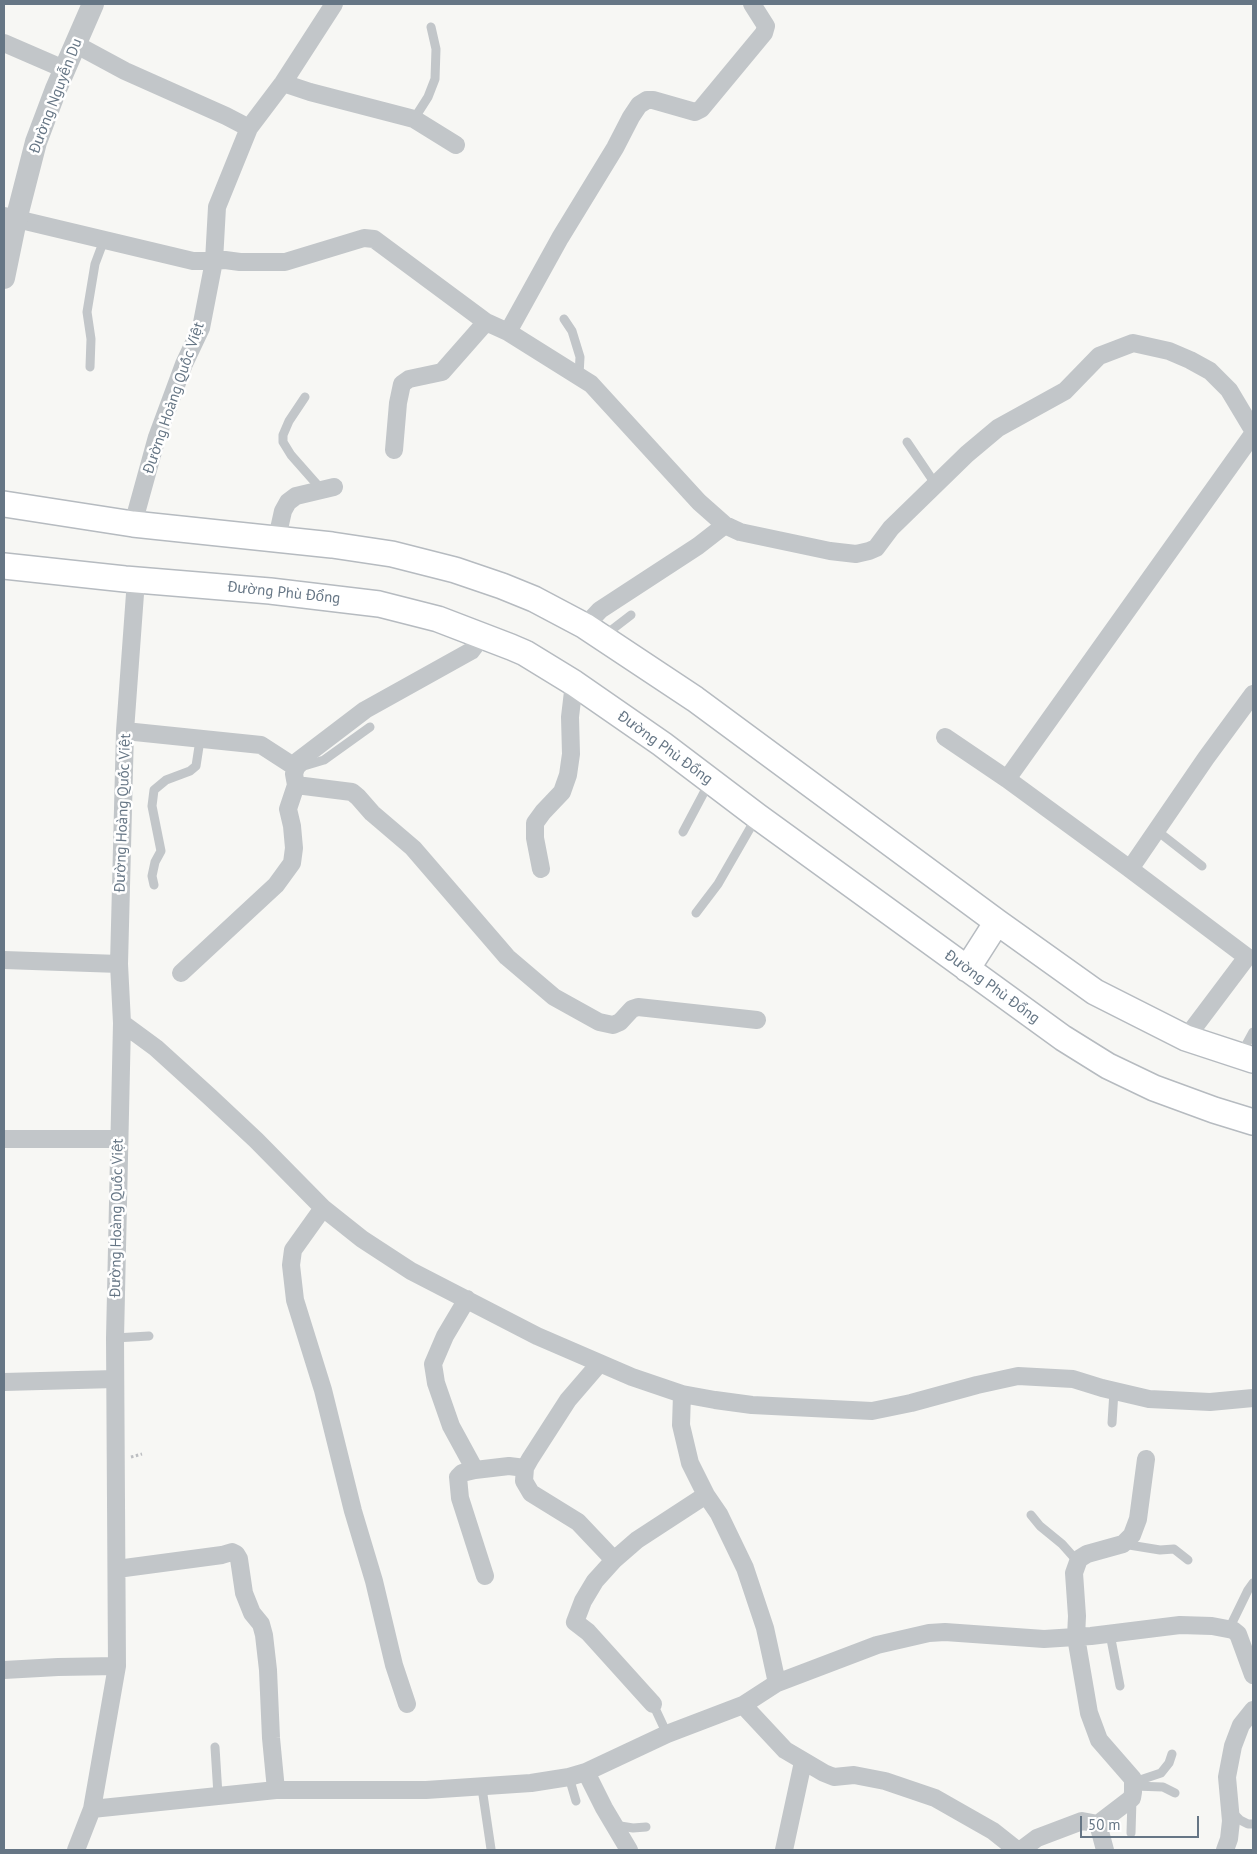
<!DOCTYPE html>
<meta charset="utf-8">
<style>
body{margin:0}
#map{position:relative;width:1257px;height:1854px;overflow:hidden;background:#f7f7f4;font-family:"PT Sans",sans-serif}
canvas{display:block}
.frame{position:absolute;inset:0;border:5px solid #667685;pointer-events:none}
.scale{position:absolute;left:1080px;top:1816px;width:119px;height:22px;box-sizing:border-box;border:2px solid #667685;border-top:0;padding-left:6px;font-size:15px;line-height:18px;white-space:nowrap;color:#667685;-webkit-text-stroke:4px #fff;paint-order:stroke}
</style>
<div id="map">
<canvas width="1257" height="1854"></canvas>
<div class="frame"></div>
<div class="scale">50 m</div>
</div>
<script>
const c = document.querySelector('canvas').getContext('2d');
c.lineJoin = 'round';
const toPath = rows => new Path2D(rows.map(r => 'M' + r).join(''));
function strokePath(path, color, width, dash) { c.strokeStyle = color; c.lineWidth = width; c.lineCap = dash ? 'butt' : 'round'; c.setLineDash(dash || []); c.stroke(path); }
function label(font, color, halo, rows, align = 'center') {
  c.font = font + ' "PT Sans",sans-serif'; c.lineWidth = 5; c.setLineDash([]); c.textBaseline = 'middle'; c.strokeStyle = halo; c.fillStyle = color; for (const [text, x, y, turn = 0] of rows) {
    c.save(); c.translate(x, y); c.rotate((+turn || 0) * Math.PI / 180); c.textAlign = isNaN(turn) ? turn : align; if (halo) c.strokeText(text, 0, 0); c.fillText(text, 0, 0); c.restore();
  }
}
const path = toPath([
 [131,1457,142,1454]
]);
const service = toPath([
 [414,119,428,97,435,79,436,49,431,27],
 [564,319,572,331,580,357,579,375],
 [90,367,91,339,87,312,95,264,104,240],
 [305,397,289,421,283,435,283,442,291,455,321,489],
 [907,442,936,485],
 [605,635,631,615],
 [298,771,304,766,324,760,370,727],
 [1156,830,1202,866],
 [683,832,709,783],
 [154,885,152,876,155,862,161,851,152,806,154,790,166,780,190,771,196,766,200,740],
 [696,913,718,884,756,818],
 [1241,1054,1253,1032],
 [115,1338,149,1336],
 [1112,1423,1114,1391],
 [1031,1515,1040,1526,1062,1544,1078,1562],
 [1123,1544,1160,1550,1174,1549,1188,1560],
 [1229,1629,1248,1590,1253,1583],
 [1110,1634,1120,1686],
 [653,1704,667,1734],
 [215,1747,218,1795],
 [569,1777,576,1801],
 [1134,1782,1161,1773,1169,1763,1172,1754],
 [1134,1786,1163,1787,1175,1793],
 [482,1788,491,1849],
 [1231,1811,1240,1820,1248,1824,1253,1824],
 [614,1825,633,1828,646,1827],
 [1131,1833,1132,1799]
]);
const minor = toPath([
 [4,43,64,69],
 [75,44,125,71,226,116,249,128],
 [283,83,310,92,414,119,456,145],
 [4,216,193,261,214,261,225,260,240,262,285,262,364,238,374,239,486,322,508,332,591,384,699,502,725,525,740,532,830,551,856,554,869,551,876,548,891,528,967,454,998,428,1065,391,1099,356,1133,343,1169,351,1190,360,1210,371,1229,390,1253,430],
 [508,332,560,238,615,148,631,117,639,105,647,100,653,100,695,112,701,109,764,33,766,26,752,4],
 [394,450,398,403,402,384,409,379,442,372,486,322],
 [133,524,157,437,184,364,201,328,214,261,217,207,249,128,283,83,334,4],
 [277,538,283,511,288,502,296,496,334,487],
 [585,626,600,610,698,546,725,525],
 [125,731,261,745,295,767],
 [945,737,1007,779,1130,869],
 [1007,779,1253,434],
 [296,785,352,792,358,797,372,813,413,848,507,957,554,997,599,1022,613,1025,620,1022,632,1009,638,1007,757,1020],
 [541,869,535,838,535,823,543,812,562,792,568,775,571,754,570,717,574,683],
 [4,960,119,964],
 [181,973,276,885,292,863,294,848,292,826,288,809,296,785,294,774,298,761,365,710,471,651,483,635],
 [122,1023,156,1048,210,1097,256,1140,323,1208,362,1239,411,1271,537,1336,632,1377,682,1394,715,1400,752,1405,872,1411,911,1403,977,1385,1018,1376,1073,1379,1102,1388,1149,1399,1210,1402,1253,1398],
 [1186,1038,1247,957,1130,869,1206,758,1253,694],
 [4,1139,119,1139],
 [323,1208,293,1250,291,1265,295,1300,323,1390,353,1511,374,1581,394,1665,407,1704],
 [467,1299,445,1336,433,1364,436,1383,451,1426,475,1470],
 [599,1364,568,1400,530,1459,525,1468,524,1481,531,1493,578,1522,614,1560],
 [4,1382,115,1379],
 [682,1394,681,1425,690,1463,706,1495,719,1514,745,1568,765,1628,777,1683],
 [117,1569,222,1555,232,1552,236,1554,239,1559,244,1593,252,1613,261,1624,264,1635,268,1670,271,1738,276,1790],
 [485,1576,460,1498,458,1477,462,1473,475,1470,509,1466,525,1468],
 [4,1670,58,1667,117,1666],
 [653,1704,588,1632,575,1622,583,1601,595,1581,614,1560,637,1540,706,1495],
 [743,1705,785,1750,824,1773,834,1777,854,1775,885,1781,935,1798,993,1831,1017,1850],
 [586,1772,604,1808,629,1850],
 [92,1809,276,1790,426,1790,531,1783,569,1777,586,1772,667,1734,743,1705,777,1683,877,1645,929,1633,945,1632,1044,1639,1091,1636,1180,1625,1212,1626,1233,1630,1238,1634,1253,1675],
 [1098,1824,1105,1850],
 [76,1850,92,1809,117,1666,115,1338,122,1023,119,964,125,731,136,580],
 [784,1850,803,1762],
 [1021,1850,1037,1838,1082,1821,1098,1824,1132,1798,1133,1792,1133,1779,1099,1740,1089,1713,1076,1637,1077,1616,1074,1573,1079,1559,1087,1554,1123,1544,1132,1535,1138,1519,1146,1459],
 [1225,1850,1229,1839,1231,1821,1227,1777,1233,1746,1241,1725,1253,1710]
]);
const tertiary = toPath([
 [4,278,16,220,36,142,56,89,93,4]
]);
const secondary = toPath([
 [4,504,133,524,332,545,392,554,455,570,502,586,534,599,585,626,695,699,997,922,1095,992,1186,1038,1253,1060],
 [4,566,125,579,270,591,379,604,438,619,511,647,525,653,574,683,662,744,757,816,1063,1038,1108,1066,1154,1088,1214,1110,1253,1122],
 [967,969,997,922]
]);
const streetNames = [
 ["Đường Nguyễn Du",56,96,-69],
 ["Đường Hoàng Quốc Việt",174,398,-71],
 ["Đường Phù Đổng",284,593,6],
 ["Đường Phù Đổng",665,748,36],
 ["Đường Hoàng Quốc Việt",123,813,-88],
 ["Đường Phù Đổng",992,987,36],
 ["Đường Hoàng Quốc Việt",117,1218,-89]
];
strokePath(secondary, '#b6bbc0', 28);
strokePath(path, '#bcbec1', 3, [2.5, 2.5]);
strokePath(service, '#c2c6c9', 9);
strokePath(minor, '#c2c6c9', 18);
strokePath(tertiary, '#c2c6c9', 22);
strokePath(secondary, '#fff', 25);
label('15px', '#667685', '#fff', streetNames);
</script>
